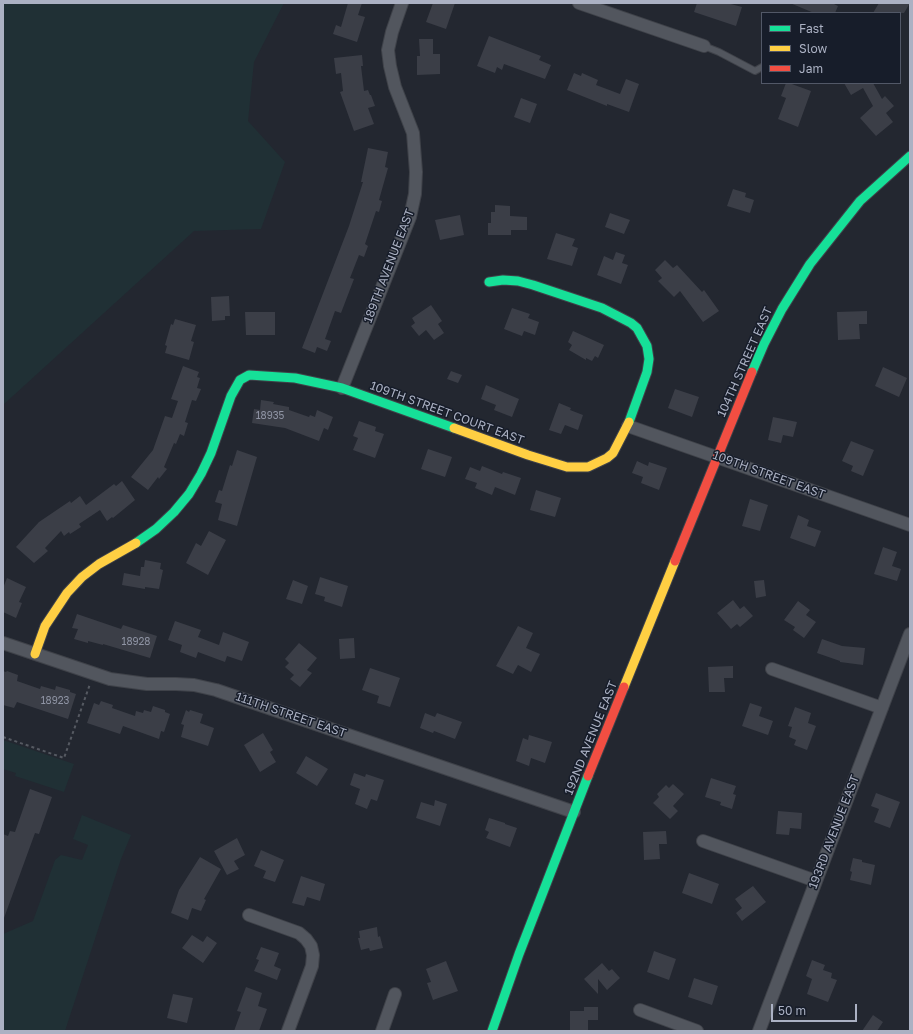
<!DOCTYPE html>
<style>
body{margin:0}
#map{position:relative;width:913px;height:1034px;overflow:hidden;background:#232730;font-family:"Golos Text",sans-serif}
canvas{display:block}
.frame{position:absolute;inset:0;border:4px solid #abb1c3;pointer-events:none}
.legend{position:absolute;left:761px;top:12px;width:140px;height:72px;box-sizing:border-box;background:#171d2a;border:1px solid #525867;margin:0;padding:5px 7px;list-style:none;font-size:12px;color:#abb1c3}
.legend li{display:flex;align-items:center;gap:8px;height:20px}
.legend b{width:20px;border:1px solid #525867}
.scale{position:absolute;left:771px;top:1004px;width:86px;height:18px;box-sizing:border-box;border:2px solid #abb1c3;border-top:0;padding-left:5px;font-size:12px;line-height:14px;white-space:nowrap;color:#abb1c3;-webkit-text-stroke:3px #171d2a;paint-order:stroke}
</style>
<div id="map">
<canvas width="913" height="1034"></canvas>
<div class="frame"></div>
<ul class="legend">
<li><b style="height:5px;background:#16e098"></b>Fast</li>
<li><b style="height:5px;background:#ffcf43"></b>Slow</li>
<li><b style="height:5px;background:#f24e42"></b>Jam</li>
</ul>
<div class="scale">50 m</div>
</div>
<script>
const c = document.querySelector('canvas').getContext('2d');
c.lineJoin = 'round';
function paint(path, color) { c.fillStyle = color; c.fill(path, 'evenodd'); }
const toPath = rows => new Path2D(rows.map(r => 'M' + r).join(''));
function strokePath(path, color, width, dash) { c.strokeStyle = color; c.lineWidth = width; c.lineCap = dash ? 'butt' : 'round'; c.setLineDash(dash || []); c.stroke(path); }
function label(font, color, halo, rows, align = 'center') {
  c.font = font + ' "Golos Text",sans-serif'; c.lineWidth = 3; c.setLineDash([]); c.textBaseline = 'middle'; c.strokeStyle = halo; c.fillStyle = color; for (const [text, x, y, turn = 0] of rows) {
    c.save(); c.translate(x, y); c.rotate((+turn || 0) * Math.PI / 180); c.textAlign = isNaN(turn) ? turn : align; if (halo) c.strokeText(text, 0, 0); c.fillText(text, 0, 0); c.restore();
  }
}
const green = toPath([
 [3,3,284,3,254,62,248,121,285,162,261,229,194,231,3,405],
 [3,740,74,764,64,792,15,776,16,773,3,769],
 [82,815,131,835,121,859,65,1031,3,1031,3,934,33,921,55,860,61,855,82,860,88,845,73,839]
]);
const building = toPath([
 [348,3,362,3,358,15,365,17,357,42,333,34,336,25,341,27],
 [433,3,455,3,446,29,426,22],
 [697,3,727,3,742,7,736,26,694,12],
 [790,3,832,3,838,6,835,13,814,13],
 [879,3,910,3,904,13,873,13],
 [489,36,541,56,539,60,551,65,545,79,504,64,502,70,497,67,495,73,477,66],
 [419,39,433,39,433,54,440,54,440,74,417,75,417,56,420,56],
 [362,55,363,66,361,66,364,91,368,90,370,95,371,95,375,106,368,108,374,124,354,131,340,92,343,91,341,73,336,74,334,58],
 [574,73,581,76,582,73,598,80,596,85,620,94,626,79,639,84,629,112,607,104,607,106,567,90],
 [786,83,789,83,811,91,798,127,778,119,786,98,781,96],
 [844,83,873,83,882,99,885,96,894,106,886,113,893,122,876,136,860,118,873,106,863,88,851,95],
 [521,98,537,104,530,123,514,117],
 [368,148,388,152,385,167,388,168,379,200,382,201,379,212,376,211,365,244,368,246,364,257,359,255,350,278,354,279,341,313,335,311,325,339,331,341,327,351,317,347,315,353,302,348,349,226,363,182,361,182],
 [733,189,746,193,745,197,754,200,750,213,727,206],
 [495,205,510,206,510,216,527,217,527,230,511,230,511,235,488,235,488,223,491,223,491,212,495,212],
 [610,213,630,220,624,234,605,227],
 [460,215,464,235,440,240,435,220],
 [556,233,575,239,572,246,578,248,572,266,547,259],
 [616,252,625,255,622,263,628,265,621,284,597,275,604,256,613,260],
 [665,260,673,268,677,265,702,292,704,290,719,311,703,322,680,291,674,297,658,281,662,278,655,270],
 [229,296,230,316,225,316,225,320,212,321,211,297],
 [431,305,442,321,438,324,444,333,434,340,426,330,419,336,411,326,415,323,412,318],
 [512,308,530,314,528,318,539,322,535,335,524,331,522,336,504,329],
 [867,311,867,324,859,324,860,339,838,340,837,312],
 [245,312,275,312,275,335,246,335],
 [175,319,196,325,191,341,194,342,189,360,165,353,167,346,165,345,171,324,173,325],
 [573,331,604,345,598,358,595,356,592,361,586,358,586,360,569,350,572,345,568,342],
 [183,366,199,372,197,377,200,378,197,388,201,389,196,401,192,400,185,422,188,423,184,436,180,434,176,444,174,443,164,467,167,469,159,479,158,477,148,490,131,477,153,450,165,416,172,418,178,401,171,399],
 [883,367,907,378,899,397,875,386],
 [451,371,462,375,458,383,447,379],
 [486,385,519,399,512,417,494,410,496,405,481,399],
 [675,389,699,397,692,417,668,408],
 [261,400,274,402,273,404,289,407,289,410,309,417,310,415,315,417,317,410,333,417,328,430,324,428,319,441,285,428,252,423,254,409,260,410],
 [559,403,571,408,570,410,583,415,578,430,565,425,561,434,549,430],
 [773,417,797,422,793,437,783,435,781,443,768,440],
 [359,421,376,427,375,431,384,434,375,458,353,450,358,438,353,436],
 [851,441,874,450,863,476,851,471,853,466,842,461],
 [428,449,452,457,445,477,421,469],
 [237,450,257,457,237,526,218,520,222,504,215,502,219,490,222,491,230,465,232,466],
 [637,461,648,466,649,462,667,468,659,490,641,483,643,477,632,473],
 [482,466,502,474,503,472,521,478,515,495,495,487,492,495,475,488,477,483,465,479,470,467,480,471],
 [122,481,135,500,113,518,112,517,107,521,100,510,79,524,81,527,70,534,69,532,64,536,61,531,45,548,48,551,34,563,16,547,39,522,70,501,71,503,80,496,86,505,114,484,116,486],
 [536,490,561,498,555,517,530,510],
 [750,499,768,505,760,531,742,526],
 [798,515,809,520,807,526,821,531,815,547,790,538],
 [209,531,226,540,208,575,186,563,196,543,201,546],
 [883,547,897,552,892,566,901,569,897,581,874,574],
 [145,560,161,563,160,569,163,570,159,589,145,587,145,589,122,585,124,573,140,576,141,567,144,567],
 [320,577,348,586,342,607,324,601,325,597,315,594],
 [7,578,26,587,19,602,22,603,16,618,3,612,3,588],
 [293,580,308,586,302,604,286,599],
 [764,580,766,596,756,598,754,581],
 [733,600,740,609,744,606,753,616,740,627,737,624,731,629,717,613],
 [798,601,810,610,806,615,816,622,804,638,793,630,795,627,784,620],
 [77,614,121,629,123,625,157,636,150,658,103,644,103,645,88,641,88,643,74,639,78,629,72,628],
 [175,621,201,630,198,637,219,645,223,632,249,642,242,661,227,656,225,662,198,652,196,658,180,652,182,645,168,640],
 [518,626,533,633,526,648,540,654,531,672,518,665,513,674,496,666],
 [354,638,355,658,340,659,339,639],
 [822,639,842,646,865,648,863,665,840,662,840,661,817,653],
 [299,643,317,658,307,670,312,673,300,687,290,679,294,675,285,667,289,663,285,659],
 [733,666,733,678,724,678,725,692,709,692,708,667],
 [370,668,400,678,390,707,377,703,379,696,362,690],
 [3,671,6,672,7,671,18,675,17,681,40,689,41,686,55,690,56,686,70,690,70,692,76,694,68,719,17,702,14,708,3,705],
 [101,701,113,705,112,708,135,716,136,711,143,713,144,710,151,712,153,706,165,710,165,712,170,714,164,732,161,731,159,739,123,726,120,734,87,723,94,703,99,705],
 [750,703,762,707,759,716,773,721,768,735,742,726],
 [795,707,811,713,808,723,816,726,807,750,794,745,796,740,789,737,792,727,788,726],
 [186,710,189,712,190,710,203,714,200,723,214,728,208,746,181,737,184,725,181,724],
 [425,713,435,717,437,713,462,722,455,739,434,731,433,733,420,728],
 [263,733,273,750,270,752,276,762,260,772,244,745],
 [529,735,552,742,545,763,531,758,529,766,516,761,523,738,528,740],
 [306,756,328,769,317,786,296,773],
 [354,773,365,777,366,774,384,780,377,801,371,799,367,809,355,804,360,789,350,785],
 [711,778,736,786,733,794,736,795,732,809,720,805,721,802,705,797],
 [673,784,684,794,673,806,678,811,670,819,653,803,659,797,657,794,666,785,669,788],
 [30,789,52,797,39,834,35,833,4,918,3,918,3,834,8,836,10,831,15,832],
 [876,793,900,802,890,828,874,822,879,809,871,806],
 [435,800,447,804,440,826,416,818,421,802,434,806],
 [778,811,802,813,801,829,790,828,789,835,776,834],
 [489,818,505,823,505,824,517,828,510,847,486,838,489,832,485,830],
 [666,831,667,844,659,844,660,859,644,860,643,832],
 [237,838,245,855,234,861,239,869,227,875,214,851],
 [261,850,284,860,275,882,263,878,266,871,254,866],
 [200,857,221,869,204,899,206,900,201,911,192,908,188,920,171,913,179,890],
 [853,858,862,860,862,862,875,865,871,885,850,880,852,872,850,871],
 [689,873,719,884,712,904,682,893],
 [301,876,325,884,320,901,307,897,304,906,292,903],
 [753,886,766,902,742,921,736,913,742,908,735,899],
 [377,927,378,937,380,936,383,948,370,951,369,948,361,950,358,938,360,938,359,931],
 [192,935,203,942,207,936,217,943,203,963,182,948],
 [261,947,279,953,274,966,281,969,277,980,254,971,259,960,256,959],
 [654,951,676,959,669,980,647,972],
 [812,960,825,965,823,970,832,973,831,978,837,980,828,1002,807,994,812,979,806,976],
 [446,961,458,991,433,1000,427,983,431,982,426,969],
 [602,963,609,971,612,969,620,978,607,990,598,979,598,994,584,979],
 [694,978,718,986,712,1005,688,997],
 [246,987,262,993,258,1006,267,1009,259,1031,234,1031,241,1012,237,1011],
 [173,994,193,998,187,1023,167,1018],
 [584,1007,598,1007,598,1020,588,1020,588,1031,570,1031,570,1011,584,1011],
 [873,1015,883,1022,877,1031,862,1031]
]);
const path = toPath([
 [3,737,64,758,90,684]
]);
const lane = toPath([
 [704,46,719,52,755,71,762,67]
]);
const street = toPath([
 [579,3,704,46],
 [342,388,410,217,415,194,416,172,413,133,395,87,390,66,388,50,392,32,402,3],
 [628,426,910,525],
 [3,643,110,679,147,684,176,684,194,685,216,690,574,812],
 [772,669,882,708],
 [703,841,816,881],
 [249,915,299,933,306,939,311,946,313,955,312,966,288,1031],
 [640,1010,697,1031],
 [382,1031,395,994],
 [759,1031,910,634]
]);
const fast = toPath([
 [489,282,503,280,518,281,533,285,602,308,631,323,637,328,647,346,649,359,647,372,629,422],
 [752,372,764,344,782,309,810,264,860,201,910,156],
 [136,543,156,529,174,512,189,494,201,474,211,453,231,396,240,380,249,375,295,378,342,388,454,428],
 [492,1031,519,954,588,776]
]);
const slow = toPath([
 [454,428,528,455,567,467,588,467,607,458,613,453,629,422],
 [35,654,45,626,67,593,82,577,99,564,136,543],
 [624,687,675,561]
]);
const jam = toPath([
 [675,561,752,372],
 [588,776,624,687]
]);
const numberNames = [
 ["18935",270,416],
 ["18928",136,642],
 ["18923",55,701]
];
const streetNames = [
 ["189TH AVENUE EAST",389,266,-69],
 ["104TH STREET EAST",745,362,-66],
 ["109TH STREET COURT EAST",447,413,20],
 ["109TH STREET EAST",769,475,20],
 ["111TH STREET EAST",291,715,19],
 ["192ND AVENUE EAST",591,738,-68],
 ["193RD AVENUE EAST",834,832,-69]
];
paint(green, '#203035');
paint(building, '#3b3e47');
strokePath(lane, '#3f4249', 8);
strokePath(street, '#3f4249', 14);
strokePath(fast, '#3f4249', 11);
strokePath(slow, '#3f4249', 11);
strokePath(jam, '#3f4249', 11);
strokePath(path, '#565a62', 2, [3, 3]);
strokePath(lane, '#52565e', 6);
strokePath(street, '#52565e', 12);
strokePath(fast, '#16e098', 9);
strokePath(slow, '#ffcf43', 9);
strokePath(jam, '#f24e42', 9);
label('10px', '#8f94a4', null, numberNames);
label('12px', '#abb1c3', '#171d2a', streetNames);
</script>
